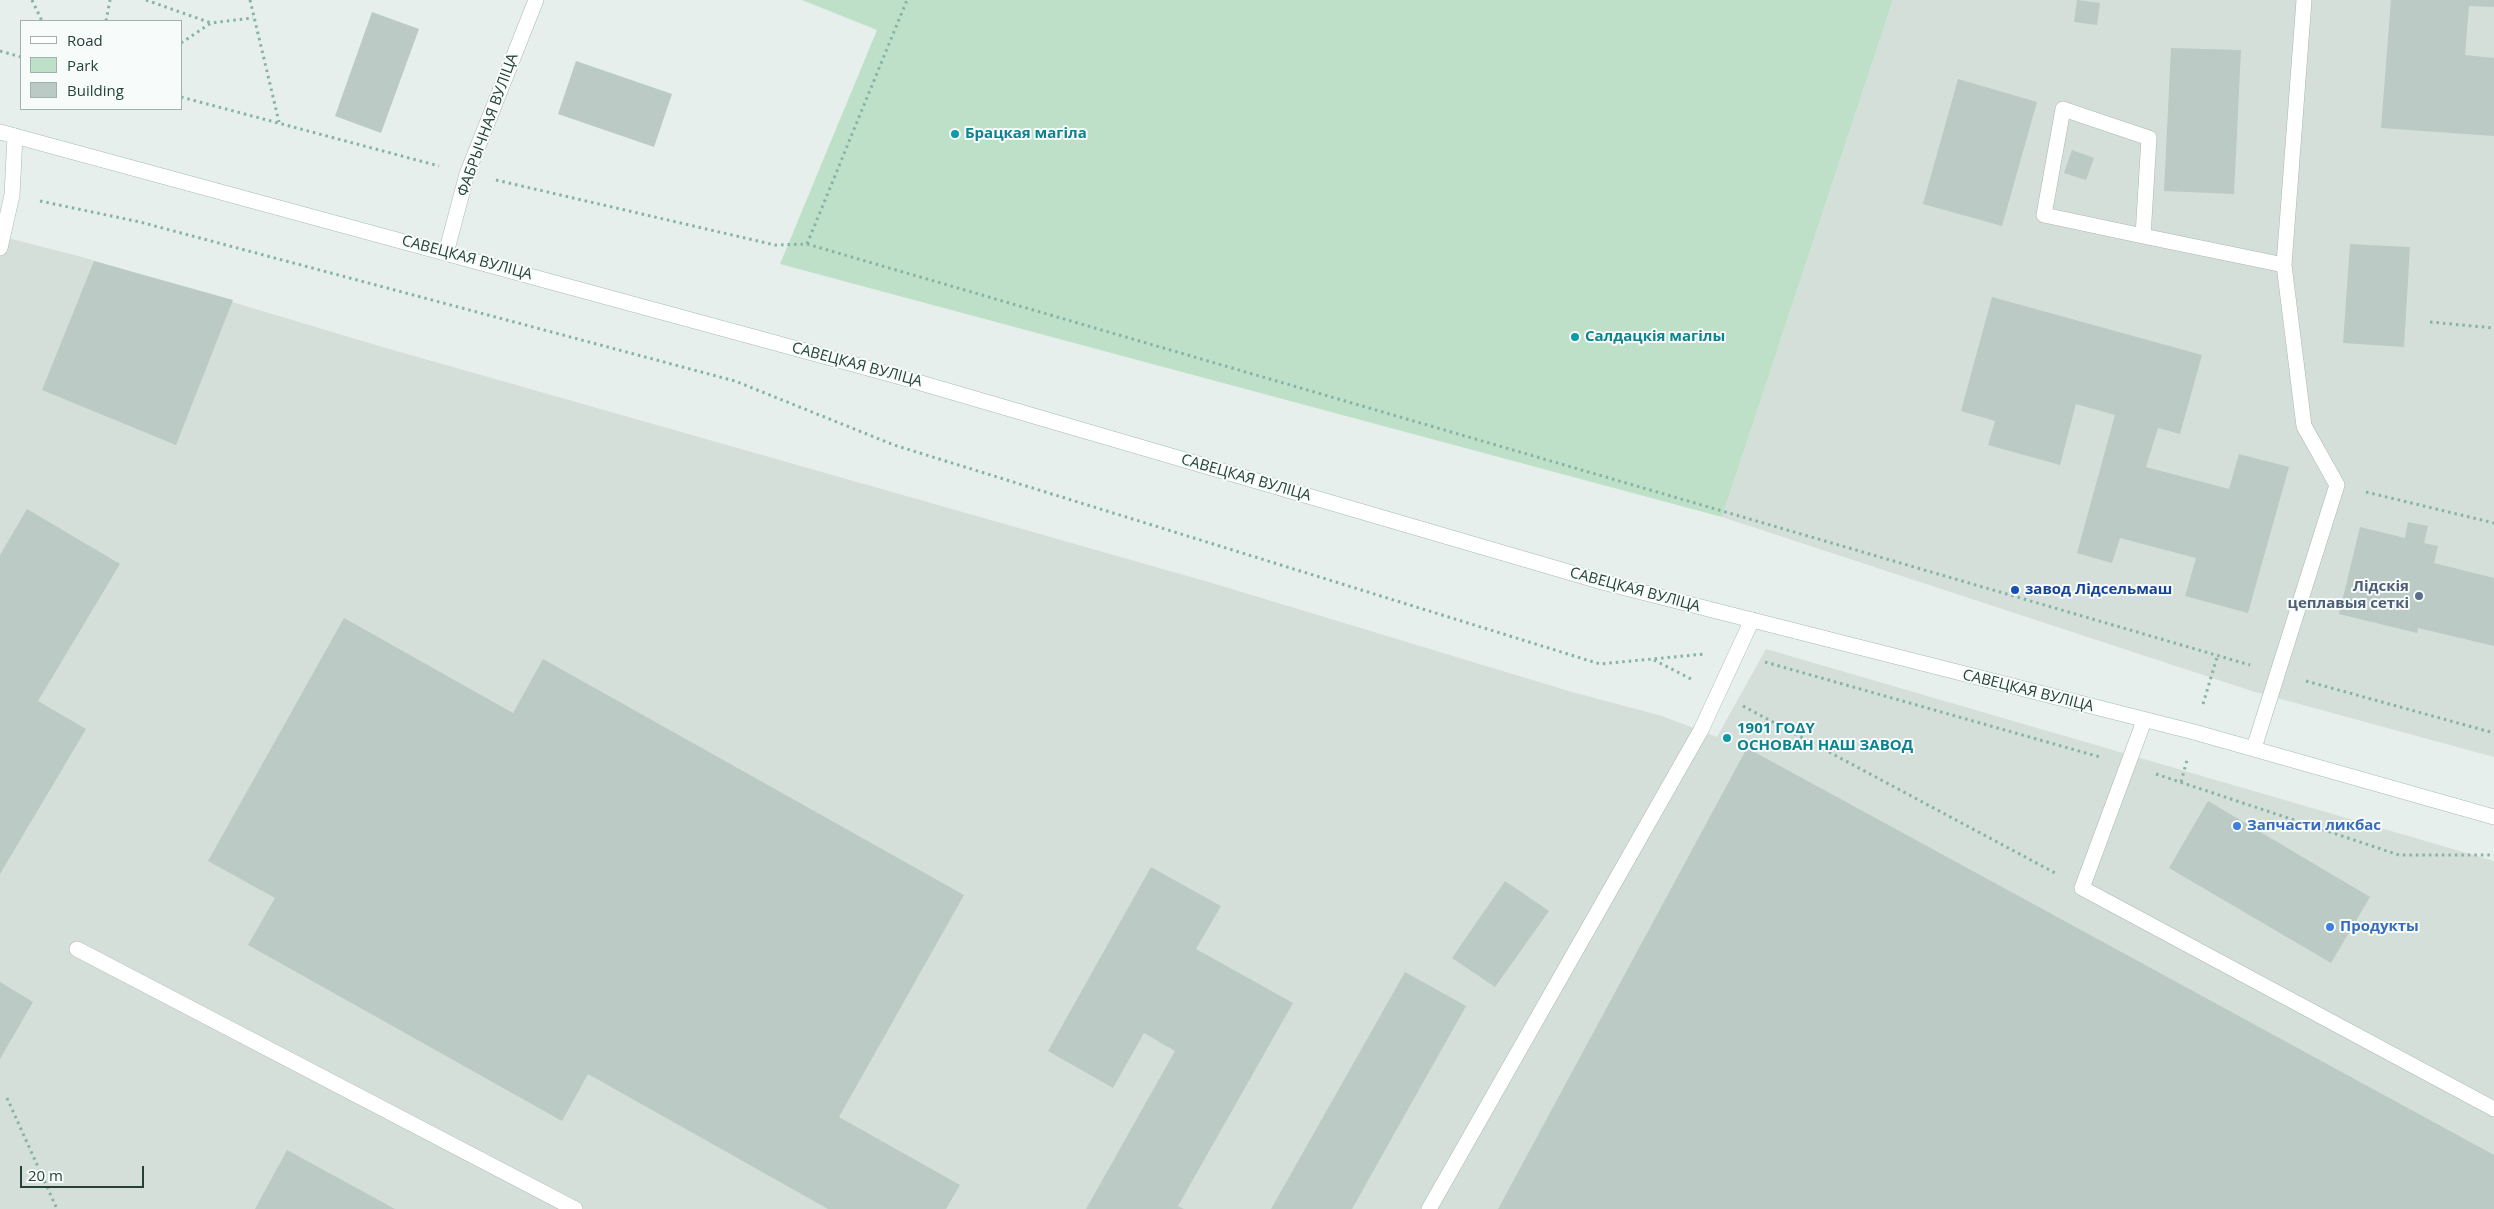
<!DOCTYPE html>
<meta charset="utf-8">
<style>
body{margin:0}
#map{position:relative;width:2494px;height:1209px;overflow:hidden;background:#e6efeb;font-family:"Open Sans",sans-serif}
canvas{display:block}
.legend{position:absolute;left:20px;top:20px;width:162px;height:90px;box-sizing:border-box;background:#f7fbf9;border:1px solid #a3b1ad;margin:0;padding:6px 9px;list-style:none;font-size:15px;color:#24423a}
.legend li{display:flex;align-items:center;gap:10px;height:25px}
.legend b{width:25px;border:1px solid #a3b1ad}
.scale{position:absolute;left:20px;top:1166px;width:124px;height:22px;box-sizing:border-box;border:2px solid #24423a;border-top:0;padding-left:6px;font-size:15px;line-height:18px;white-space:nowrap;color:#24423a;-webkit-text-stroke:4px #f7fbf9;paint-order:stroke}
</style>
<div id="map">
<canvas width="2494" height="1209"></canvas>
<ul class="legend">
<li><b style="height:6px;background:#fff"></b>Road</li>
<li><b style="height:14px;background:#bfe0c8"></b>Park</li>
<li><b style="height:14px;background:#bbcac4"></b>Building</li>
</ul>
<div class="scale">20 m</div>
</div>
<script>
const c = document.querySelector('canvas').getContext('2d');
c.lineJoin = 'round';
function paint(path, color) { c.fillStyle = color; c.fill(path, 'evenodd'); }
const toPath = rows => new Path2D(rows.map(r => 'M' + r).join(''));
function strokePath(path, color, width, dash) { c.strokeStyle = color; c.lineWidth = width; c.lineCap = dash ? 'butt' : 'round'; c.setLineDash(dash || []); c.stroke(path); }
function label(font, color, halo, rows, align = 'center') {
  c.font = font + ' "Open Sans",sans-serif'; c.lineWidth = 4; c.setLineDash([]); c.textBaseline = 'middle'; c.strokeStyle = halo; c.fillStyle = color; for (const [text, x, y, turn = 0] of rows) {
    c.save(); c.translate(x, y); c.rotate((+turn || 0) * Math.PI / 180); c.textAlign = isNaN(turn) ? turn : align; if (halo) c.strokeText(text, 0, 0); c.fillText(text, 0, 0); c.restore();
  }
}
const built = toPath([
 [1893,0,2494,0,2494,757,2255,692,1722,517],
 [0,236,82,257,379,346,1212,583,1572,692,1662,716,1717,737,1766,649,2494,861,2494,1209,0,1209]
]);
const green = toPath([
 [802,0,1893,0,1722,517,780,264,877,30]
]);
const building = toPath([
 [2077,0,2100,3,2097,25,2074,22],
 [2391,0,2494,0,2494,7,2469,6,2465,55,2494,58,2494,136,2381,128],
 [372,12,419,29,381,133,335,116],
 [2171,48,2241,50,2234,194,2164,191],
 [576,61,672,94,654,147,558,114],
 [1958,79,2037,102,2002,226,1923,204],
 [2072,150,2094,158,2086,180,2064,173],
 [2350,244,2410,247,2404,347,2343,343],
 [94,261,233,300,176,445,42,390],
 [1992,297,2202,355,2180,434,2158,428,2146,467,2229,489,2239,454,2289,467,2248,613,2185,596,2196,558,2120,538,2112,563,2077,553,2115,415,2076,404,2060,465,1988,445,1995,421,1961,411],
 [27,509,120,564,38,701,86,729,0,874,0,555],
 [2408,522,2428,526,2424,543,2438,546,2434,563,2494,578,2494,646,2418,628,2417,633,2339,614,2360,527,2405,538],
 [344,618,513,713,543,659,964,895,839,1117,960,1185,946,1209,828,1209,588,1074,562,1121,248,945,275,898,208,861],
 [1747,748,2494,1155,2494,1209,1498,1209],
 [2208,801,2370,897,2331,963,2169,868],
 [1151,867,1221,906,1196,949,1293,1003,1178,1206,1184,1209,1086,1209,1175,1051,1144,1033,1113,1088,1048,1051],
 [1505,881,1549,911,1495,987,1452,958],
 [1405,972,1466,1006,1352,1209,1271,1209],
 [0,982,33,1002,0,1059],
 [287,1150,395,1209,255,1209]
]);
const path = toPath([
 [32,0,42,21],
 [146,0,211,23],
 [250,0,279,122],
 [106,21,110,0],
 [181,43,211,23,253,18],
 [0,51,21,57],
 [181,97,439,166],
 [496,180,775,245,807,244,2250,665],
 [40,201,140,222,735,381,894,445,1600,664,1704,654],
 [807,244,907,0],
 [2430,322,2494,328],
 [2366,492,2494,523],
 [1654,660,1693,680],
 [1765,662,2100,757],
 [2306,681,2494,733],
 [2203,704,2218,654],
 [1743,706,2057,874],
 [2156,774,2399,855,2494,855],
 [2181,782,2187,760],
 [7,1098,57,1209]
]);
const lane = toPath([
 [2143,236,2149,138,2063,109,2044,215,2143,236,2284,265],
 [0,248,12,195,15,136],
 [2144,721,2082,888,2494,1109],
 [2254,748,2337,485,2304,426,2284,265,2304,0],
 [77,949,575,1209],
 [1429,1209,1701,730,1752,620]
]);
const street = toPath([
 [446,253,467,174,536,0]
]);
const secondary = toPath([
 [0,132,897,376,1606,583,2194,732,2494,817]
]);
const markers = [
 [955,134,5,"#0f9aa8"],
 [1575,337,5,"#0f9aa8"],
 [2015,590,5,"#1a4fb4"],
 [2419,596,5,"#5c6f8a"],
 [1727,738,5,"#0f9aa8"],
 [2237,826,5,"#3f7fe0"],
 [2330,927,5,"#3f7fe0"]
];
const streetNames = [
 ["ФАБРЫЧНАЯ ВУЛІЦА",488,125,-70],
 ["САВЕЦКАЯ ВУЛІЦА",467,258,15],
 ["САВЕЦКАЯ ВУЛІЦА",857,365,15],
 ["САВЕЦКАЯ ВУЛІЦА",1246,478,16],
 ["САВЕЦКАЯ ВУЛІЦА",1635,590,15],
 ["САВЕЦКАЯ ВУЛІЦА",2028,691,14]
];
const cultureNames = [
 ["Брацкая магіла",965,134],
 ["Салдацкія магілы",1585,337],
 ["1901 ΓΟΔΥ",1737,729],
 ["ОСНОВАН НАШ ЗАВОД",1737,746]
];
const serviceNames = [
 ["Лідскія",2409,587],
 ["цеплавыя сеткі",2409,604]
];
const transitNames = [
 ["завод Лідсельмаш",2025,590]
];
const shopNames = [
 ["Запчасти ликбас",2247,826],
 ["Продукты",2340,927]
];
paint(built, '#d4dfda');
paint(green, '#bfe0c8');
paint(building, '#bbcac4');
strokePath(lane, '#a8b8b2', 16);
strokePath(street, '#a8b8b2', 16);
strokePath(secondary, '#a4bbb3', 16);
strokePath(path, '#86b3a5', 3, [2.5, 4]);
strokePath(lane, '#fff', 15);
strokePath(street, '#fff', 15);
strokePath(secondary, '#fff', 15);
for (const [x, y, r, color] of markers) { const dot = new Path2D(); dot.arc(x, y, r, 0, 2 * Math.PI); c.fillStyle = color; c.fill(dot); strokePath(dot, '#f7fbf9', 2); }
label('15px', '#24423a', '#f7fbf9', streetNames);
label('bold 15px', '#0d838f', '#f7fbf9', cultureNames, 'left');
label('bold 15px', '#4e5e75', '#f7fbf9', serviceNames, 'right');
label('bold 15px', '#164399', '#f7fbf9', transitNames, 'left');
label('bold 15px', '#366cbe', '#f7fbf9', shopNames, 'left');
</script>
